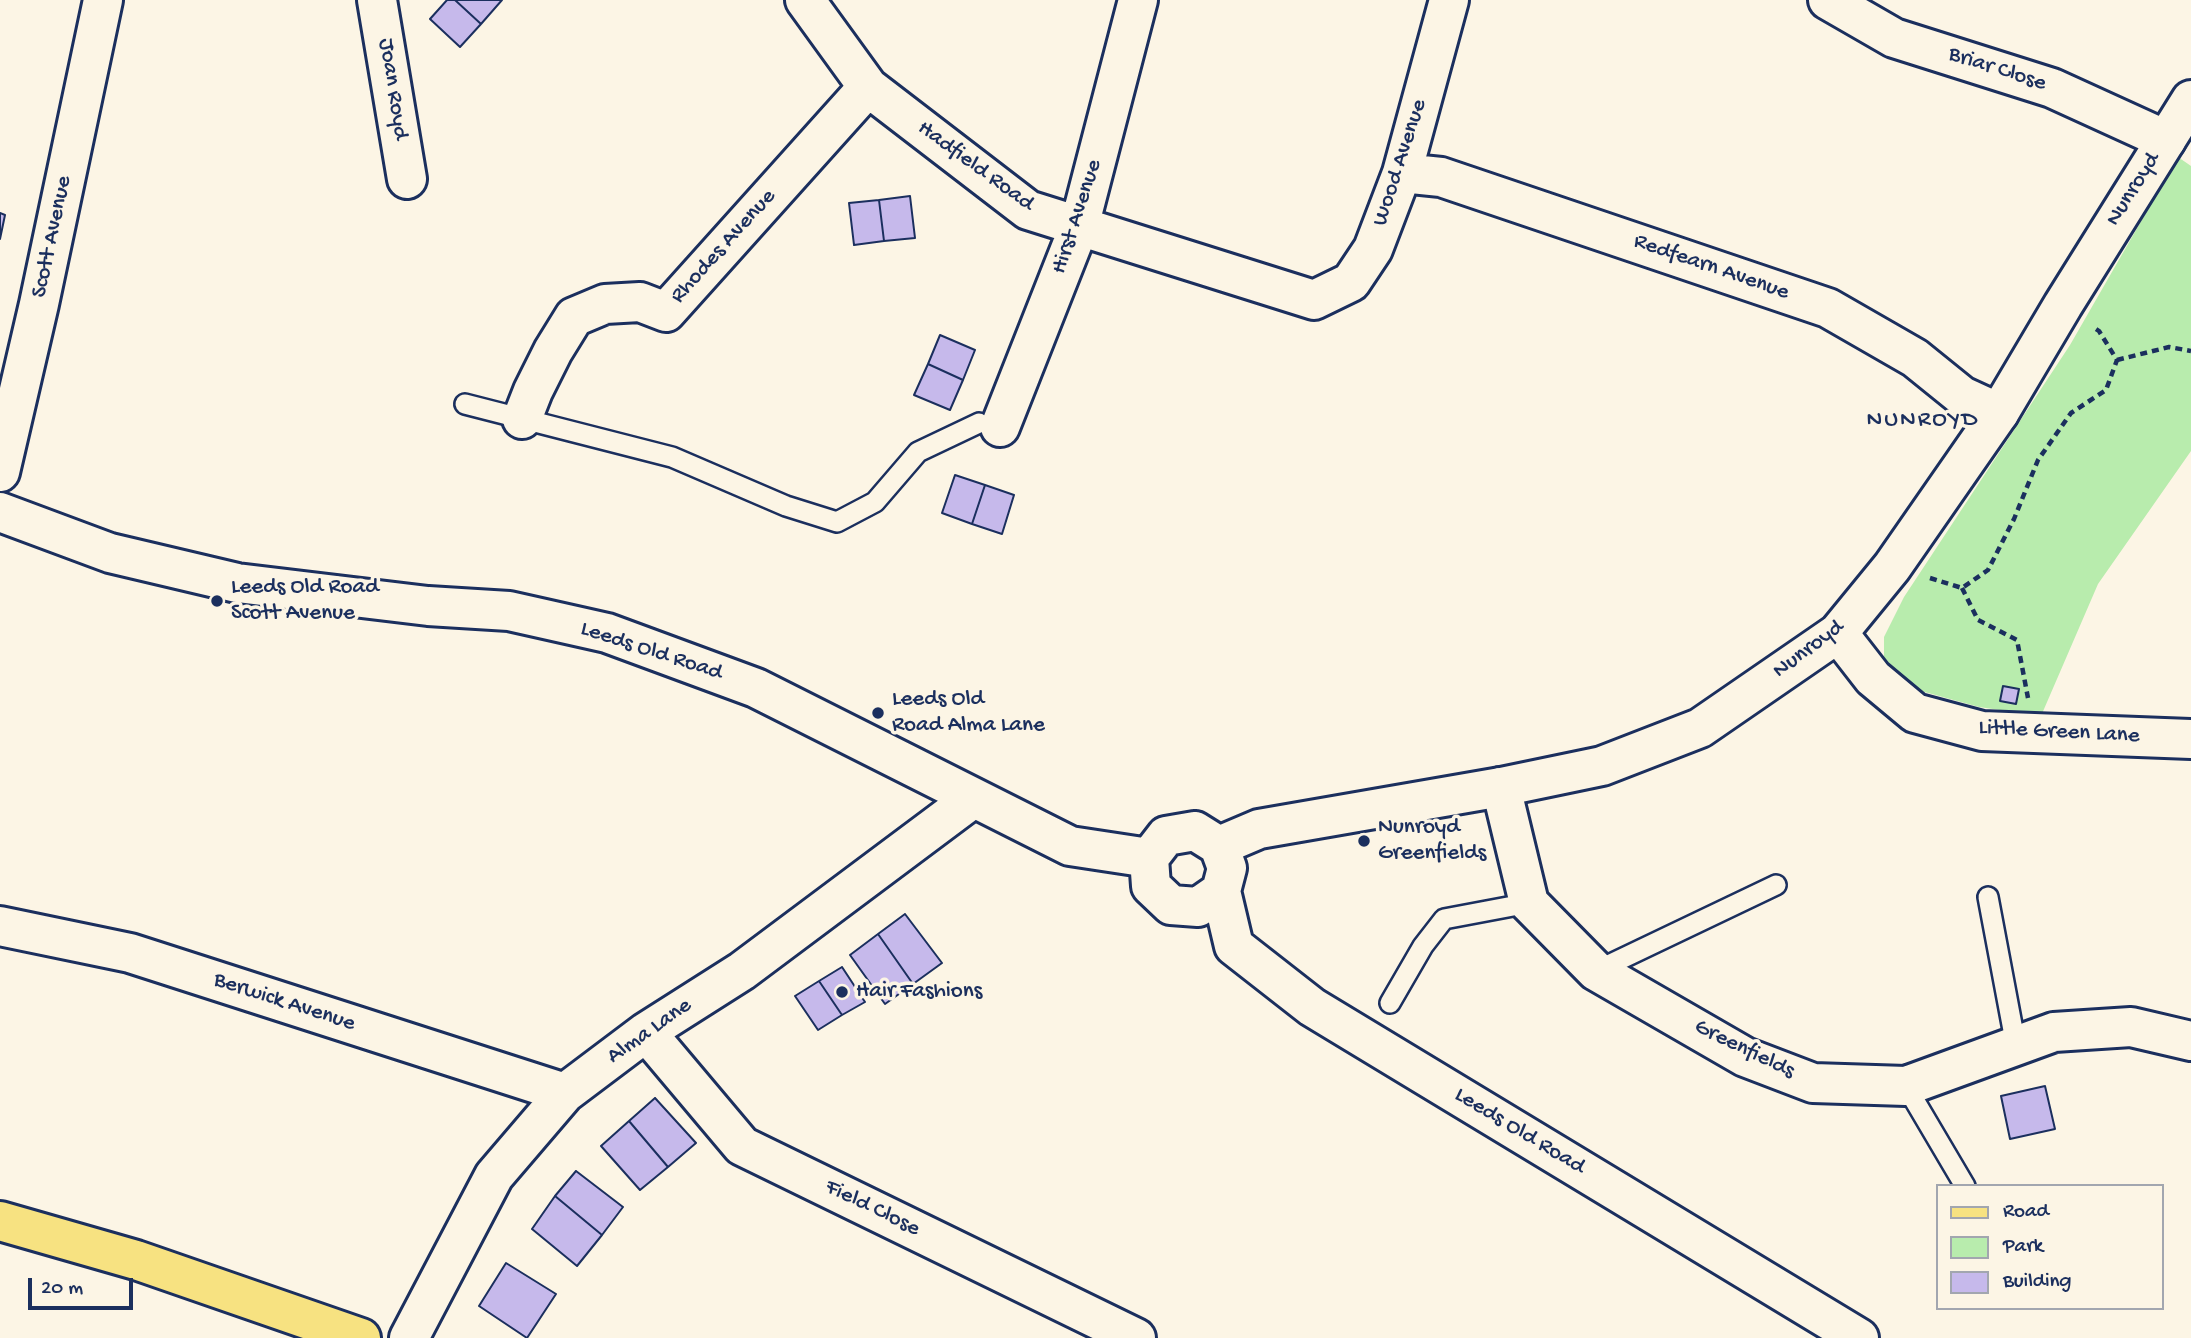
<!DOCTYPE html>
<style>
body{margin:0}
#map{position:relative;width:2191px;height:1338px;overflow:hidden;background:#fcf5e5;font-family:"Gochi Hand",sans-serif}
canvas{display:block}
.legend{position:absolute;left:1936px;top:1184px;width:228px;height:126px;box-sizing:border-box;background:#fcf5e5;border:2px solid #a2a6af;margin:0;padding:9px 12px;list-style:none;font-size:21px;color:#1b2f5e}
.legend li{display:flex;align-items:center;gap:14px;height:35px}
.legend b{width:35px;border:2px solid #a2a6af}
.scale{position:absolute;left:28px;top:1278px;width:105px;height:32px;box-sizing:border-box;border:4px solid #1b2f5e;border-top:0;padding-left:9px;font-size:21px;line-height:24px;white-space:nowrap;color:#1b2f5e;-webkit-text-stroke:5px #fcf5e5;paint-order:stroke}
</style>
<div id="map">
<canvas width="2191" height="1338"></canvas>
<ul class="legend">
<li><b style="height:9px;background:#f7e281"></b>Road</li>
<li><b style="height:19px;background:#b8ecad"></b>Park</li>
<li><b style="height:19px;background:#c6b9eb"></b>Building</li>
</ul>
<div class="scale">20 m</div>
</div>
<script>
const c = document.querySelector('canvas').getContext('2d');
c.lineJoin = 'round';
function paint(path, color) { c.fillStyle = color; c.fill(path, 'evenodd'); }
const toPath = rows => new Path2D(rows.map(r => 'M' + r).join(''));
function strokePath(path, color, width, dash) { c.strokeStyle = color; c.lineWidth = width; c.lineCap = dash ? 'butt' : 'round'; c.setLineDash(dash || []); c.stroke(path); }
function label(font, color, halo, rows, align = 'center') {
  c.font = font + ' "Gochi Hand",sans-serif'; c.lineWidth = 7; c.setLineDash([]); c.textBaseline = 'middle'; c.strokeStyle = halo; c.fillStyle = color; for (const [text, x, y, turn = 0] of rows) {
    c.save(); c.translate(x, y); c.rotate((+turn || 0) * Math.PI / 180); c.textAlign = isNaN(turn) ? turn : align; if (halo) c.strokeText(text, 0, 0); c.fillText(text, 0, 0); c.restore();
  }
}
const green = toPath([
 [2178,157,2191,166,2191,451,2098,584,2041,716,1979,707,1910,688,1884,663,1884,637,1904,597,2070,345]
]);
const building = toPath([
 [447,0,455,0,481,24,460,47,430,19,447,0],
 [455,0,502,0,481,24,455,0],
 [910,196,915,238,884,241,879,200,910,196],
 [879,200,884,241,854,245,849,203,879,200],
 [0,213,5,215,0,239,0,213],
 [940,335,975,350,963,380,928,364,940,335],
 [928,364,963,380,950,410,914,395,928,364],
 [955,475,985,485,972,524,942,513,955,475],
 [985,485,1014,495,1002,534,972,524,985,485],
 [2003,686,2019,689,2016,704,2000,701,2003,686],
 [905,914,942,963,913,984,878,934,905,914],
 [878,934,913,984,885,1004,850,955,878,934],
 [842,967,865,1002,842,1015,819,981,842,967],
 [819,981,842,1015,818,1030,795,996,819,981],
 [2045,1086,2055,1129,2010,1139,2001,1096,2045,1086],
 [655,1098,696,1143,668,1167,629,1121,655,1098],
 [629,1121,668,1167,640,1190,601,1146,629,1121],
 [576,1171,623,1207,602,1235,555,1196,576,1171],
 [555,1196,602,1235,577,1266,532,1229,555,1196],
 [506,1263,556,1294,527,1338,479,1306,506,1263]
]);
const path = toPath([
 [2117,360,2169,347,2191,351],
 [1930,578,1962,588,1988,570,2014,519,2038,460,2071,413,2106,390,2117,360,2099,331,2093,327],
 [1962,588,1978,620,2017,640,2028,698]
]);
const service = toPath([
 [465,404,672,457,786,506,837,522,875,502,918,452,979,423],
 [1988,897,2016,1046],
 [1596,971,1776,885],
 [1390,1003,1423,946,1444,919,1529,903],
 [1906,1086,1965,1186]
]);
const minor = toPath([
 [377,0,407,179],
 [805,0,868,87,1028,210,1314,300,1351,282,1373,249,1402,173,1449,0],
 [1828,0,1894,38,2052,88,2166,140],
 [1402,173,1441,177,1828,308,1915,358,1962,396,1999,413],
 [522,419,533,391,553,351,574,317,605,304,640,302,666,312,868,87],
 [1000,427,1079,227,1138,0],
 [0,472,39,304,103,0],
 [1838,633,1873,678,1915,713,1982,731,2191,739],
 [1501,787,1529,903,1596,971,1745,1057,1813,1083,1906,1086,2054,1032,2131,1027,2191,1041],
 [0,926,130,953,565,1093],
 [646,1032,742,1146,1136,1338],
 [409,1338,494,1176,565,1093,646,1032,742,971,972,799]
]);
const tertiary = toPath([
 [0,512,110,553,237,583,428,606,509,611,607,633,756,688,1070,846,1149,858],
 [1195,831,1219,846,1227,868,1221,891,1198,907,1171,905,1151,886,1149,858,1166,836,1195,831],
 [1219,846,1259,829,1501,787,1602,766,1700,728,1838,633,1892,567,1999,413,2063,305,2191,100],
 [1221,891,1234,946,1312,1007,1859,1338]
]);
const primary = toPath([
 [0,1221,136,1260,361,1338]
]);
const markers = [
 [217,601,7,"#1b2f5e"],
 [878,713,7,"#1b2f5e"],
 [1364,841,7,"#1b2f5e"],
 [842,992,7,"#1b2f5e"]
];
const streetNames = [
 ["Briar Close",1997,70,18],
 ["Joan Royd",392,89,81],
 ["Wood Avenue",1401,163,-72],
 ["Hadfield Road",975,167,36],
 ["Nunroyd",2134,190,-58],
 ["Hirst Avenue",1078,217,-72],
 ["Scott Avenue",53,237,-78],
 ["Rhodes Avenue",724,247,-48],
 ["Redfearn Avenue",1711,268,19],
 ["Nunroyd",1809,650,-37],
 ["Leeds Old Road",651,652,18],
 ["Little Green Lane",2059,733,3],
 ["Berwick Avenue",284,1003,18],
 ["Alma Lane",650,1032,-35],
 ["Greenfields",1744,1050,26],
 ["Leeds Old Road",1519,1132,31],
 ["Field Close",872,1209,26]
];
const poiNames = [
 ["Leeds Old Road",231,588],
 ["Scott Avenue",231,614],
 ["Leeds Old",892,700],
 ["Road Alma Lane",892,726],
 ["Nunroyd",1378,828],
 ["Greenfields",1378,854],
 ["Hair Fashions",856,992]
];
const neighbourhoodNames = [
 ["NUNROYD",1923,421]
];
paint(green, '#b8ecad');
paint(building, '#c6b9eb');
strokePath(building, '#1b2f5e', 2);
strokePath(service, '#1b2f5e', 24);
strokePath(minor, '#1b2f5e', 44);
strokePath(tertiary, '#1b2f5e', 44);
strokePath(primary, '#1b2f5e', 44);
strokePath(path, '#1b2f5e', 4.5, [7, 5]);
strokePath(service, '#fcf5e5', 19);
strokePath(minor, '#fcf5e5', 38);
strokePath(tertiary, '#fcf5e5', 38);
strokePath(primary, '#f7e281', 38);
for (const [x, y, r, color] of markers) { const dot = new Path2D(); dot.arc(x, y, r, 0, 2 * Math.PI); c.fillStyle = color; c.fill(dot); strokePath(dot, '#fcf5e5', 2.5); }
label('23px', '#1b2f5e', '#fcf5e5', streetNames);
label('23px', '#1b2f5e', '#fcf5e5', poiNames, 'left');
c.letterSpacing = '2px';
label('24px', '#1b2f5e', '#fcf5e5', neighbourhoodNames);
c.letterSpacing = '0px';
</script>
